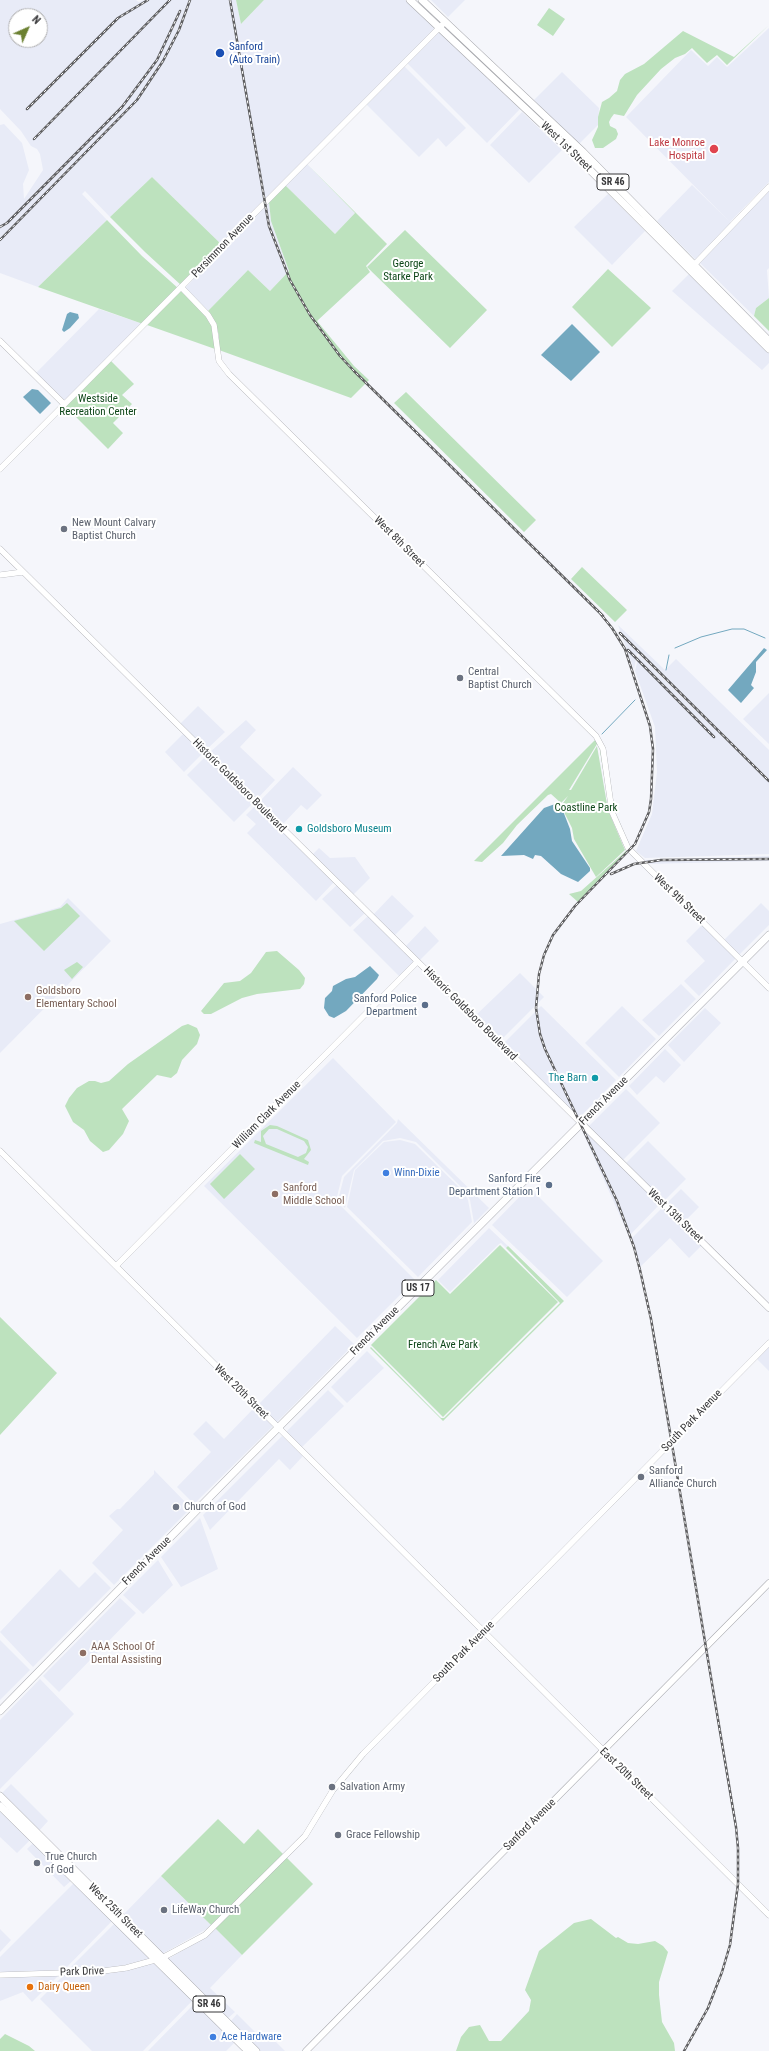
<!DOCTYPE html>
<style>
body{margin:0}
#map{position:relative;width:769px;height:2051px;overflow:hidden;background:#f5f6fb;font-family:"Roboto Condensed",sans-serif}
canvas{display:block}
.north{position:absolute;left:8px;top:8px;width:40px;height:40px;box-sizing:border-box;background:#fff;border:1px solid #afafb0;border-radius:50%;rotate:45deg;font-size:11px;font-weight:700;line-height:16px;text-align:center;color:#373739}
.north::after{content:'';display:block;margin:auto;width:14px;height:18px;background:#6b8031;clip-path:polygon(50% 0,100% 100%,50% 72%,0 100%)}
</style>
<div id="map">
<canvas width="769" height="2051"></canvas>
<div class="north">N</div>
</div>
<script>
const c = document.querySelector('canvas').getContext('2d');
c.lineJoin = 'round';
function paint(path, color) { c.fillStyle = color; c.fill(path, 'evenodd'); }
const toPath = rows => new Path2D(rows.map(r => 'M' + r).join(''));
function strokePath(path, color, width, dash) { c.strokeStyle = color; c.lineWidth = width; c.lineCap = dash ? 'butt' : 'round'; c.setLineDash(dash || []); c.stroke(path); }
function label(font, color, halo, rows, align = 'center') {
  c.font = font + ' "Roboto Condensed",sans-serif'; c.lineWidth = 4; c.setLineDash([]); c.textBaseline = 'middle'; c.strokeStyle = halo; c.fillStyle = color; for (const [text, x, y, turn = 0] of rows) {
    c.save(); c.translate(x, y); c.rotate((+turn || 0) * Math.PI / 180); c.textAlign = isNaN(turn) ? turn : align; if (halo) c.strokeText(text, 0, 0); c.fillText(text, 0, 0); c.restore();
  }
}
const built = toPath([
 [0,0,136,0,139,2,144,0,236,0,241,24,264,0,405,0,435,29,222,245,152,177,110,217,85,191,82,194,107,220,38,287,0,273,0,125,4,124,22,143,29,170,23,184,24,199,43,170,40,154,37,149,31,146,21,131,0,109],
 [16,16,40,16,40,40,16,40],
 [431,0,465,0,448,17],
 [769,28,769,182,730,222,626,117,691,50,708,66,717,57,727,67],
 [438,31,520,109,487,143,407,63],
 [404,66,466,128,446,147,438,138,419,157,366,104],
 [562,72,599,108,598,125,579,144,534,100],
 [522,112,562,150,529,183,490,145],
 [307,164,355,213,335,234,285,185],
 [692,185,731,223,696,260,657,221],
 [769,190,769,268,767,270,769,298,756,308,754,316,699,262],
 [608,194,645,231,612,265,574,227],
 [269,202,271,221,289,271,270,291,248,270,208,311,185,288],
 [689,274,769,352,769,363,762,370,672,291],
 [99,309,143,324,65,401,36,373],
 [618,625,665,670,676,659,769,750,769,779,640,653,637,654,634,669],
 [639,655,769,782,769,854,645,858,636,851,652,814,657,772,655,727,635,671],
 [769,693,769,744,743,719],
 [198,706,225,732,206,750,180,724],
 [246,720,256,730,240,747,275,780,256,800,209,753],
 [183,734,203,753,184,772,165,752],
 [206,756,253,803,234,822,187,775],
 [293,767,322,795,307,810,301,805,282,825,259,802],
 [256,805,334,882,316,901,247,833,256,824,246,815],
 [319,848,330,858,355,857,370,878,353,895,312,855],
 [637,854,645,860,769,856,769,861,646,864],
 [337,885,365,913,350,927,322,899],
 [392,895,414,916,394,936,373,915],
 [68,898,111,941,0,1053,0,924,60,907],
 [761,903,769,911,769,925,739,955,724,940],
 [368,916,415,962,400,977,353,930],
 [703,924,736,958,699,996,684,981,705,961,686,941],
 [425,926,439,941,419,961,405,947],
 [520,973,544,997,500,1041,475,1016],
 [681,984,696,999,659,1036,642,1020],
 [541,1006,616,1080,579,1118,503,1044],
 [622,1006,656,1039,619,1077,585,1043],
 [705,1008,721,1023,684,1062,668,1045],
 [665,1049,681,1065,664,1083,656,1076,637,1095,629,1086],
 [333,1058,396,1122,342,1176,336,1201,415,1280,357,1338,204,1186],
 [626,1089,660,1123,622,1161,588,1127],
 [398,1119,489,1208,443,1255,474,1223,470,1200,465,1191,416,1142,400,1138,383,1141,354,1170,345,1208,338,1200,344,1177,397,1123],
 [585,1130,660,1204,629,1236,583,1133],
 [400,1140,415,1144,464,1192,468,1200,472,1222,418,1277,347,1207,355,1170,384,1142],
 [648,1141,686,1179,664,1201,625,1164],
 [529,1187,603,1261,567,1297,492,1225],
 [681,1189,699,1207,684,1222,666,1204],
 [663,1207,702,1245,689,1258,670,1238,640,1267,630,1240],
 [489,1228,508,1246,506,1248,501,1243,499,1244,450,1292,438,1280],
 [335,1326,354,1344,276,1423,258,1405],
 [769,1345,769,1371,756,1358],
 [367,1351,384,1368,347,1403,331,1387],
 [328,1390,344,1406,301,1448,285,1433],
 [254,1408,273,1426,194,1504,177,1487,211,1452,193,1434,206,1421,224,1439],
 [282,1436,303,1456,290,1470,279,1459,210,1530,203,1515],
 [154,1470,191,1508,114,1585,92,1563,123,1530,109,1516,117,1509,120,1509,154,1474],
 [200,1518,218,1569,181,1587,161,1557],
 [158,1560,173,1585,143,1614,123,1595],
 [60,1569,79,1588,95,1572,111,1588,33,1667,0,1632],
 [120,1598,136,1613,59,1692,43,1676],
 [0,1640,30,1670,0,1700],
 [40,1679,74,1714,0,1789,0,1720],
 [11,1784,48,1821,39,1831,1,1794],
 [0,1809,31,1839,17,1853,0,1837],
 [34,1842,72,1880,64,1887,27,1849],
 [161,1876,212,1926,162,1954,123,1915],
 [74,1883,112,1921,63,1971,0,1973,0,1957],
 [115,1923,151,1959,110,1969,68,1970],
 [215,1928,242,1955,210,1988,235,2012,227,2019,168,1959,199,1941],
 [0,1929,11,1940,0,1952],
 [155,1963,193,2000,143,2051,92,2051,40,1999,64,1975,110,1973],
 [59,1975,32,2002,23,1992,0,2001,0,1977],
 [195,2003,235,2042,226,2051,148,2051],
 [237,2014,264,2041,270,2036,285,2051,259,2051,230,2022]
]);
const green = toPath([
 [236,0,264,0,241,24],
 [549,8,565,19,553,36,537,25],
 [769,25,727,65,717,55,707,63,692,48,685,54,675,58,661,69,637,95,624,116,614,114,611,118,609,122,610,126,616,129,618,134,616,139,603,148,595,148,592,140,598,127,598,117,602,102,609,98,617,91,620,80,625,74,644,64,683,31,734,57],
 [307,164,387,244,366,266,370,272,317,321,354,366,369,380,351,398,219,350,219,336,216,324,189,293,208,311,248,270,270,291,289,271,271,221,269,202,285,185,335,234,355,213],
 [152,177,222,245,182,286,145,252,110,217],
 [107,220,142,256,179,289,143,324,38,287],
 [405,230,487,310,450,348,367,267],
 [608,269,651,308,612,347,572,307],
 [181,291,206,316,212,326,215,349,147,325],
 [769,298,769,331,754,316,756,308],
 [111,361,134,384,122,395,132,404,113,423,123,433,108,449,65,406],
 [406,392,536,520,524,532,394,403],
 [582,567,627,610,615,622,571,579],
 [596,739,601,749,606,788,599,745,597,744,569,790,571,790,597,746,608,810,625,850,596,877,574,839,572,828,561,806,568,796,561,803,551,794,548,795,517,825,503,843,482,862,474,861],
 [627,850,628,852,578,902,569,894,581,891],
 [67,903,80,916,44,951,14,921,61,908],
 [277,951,299,970,305,978,304,984,300,989,257,994,242,998,211,1014,204,1014,201,1011,224,983,240,981,251,973,266,952],
 [77,962,83,967,72,979,64,970],
 [188,1024,197,1028,200,1035,197,1044,182,1060,177,1073,171,1078,157,1075,122,1109,129,1121,123,1134,109,1150,103,1152,90,1141,84,1130,73,1122,65,1106,69,1098,77,1088,89,1081,95,1081,101,1083,109,1081,128,1064,182,1026],
 [270,1125,277,1126,308,1140,311,1150,304,1159,309,1162,308,1165,254,1143,255,1140,261,1142,261,1131],
 [269,1129,277,1129,304,1141,308,1147,306,1153,298,1157,266,1144,263,1136],
 [240,1154,255,1169,224,1199,210,1184],
 [500,1245,558,1302,443,1417,371,1345,436,1280,450,1294],
 [508,1246,564,1301,443,1421,370,1348,371,1347,441,1418,444,1418,560,1303,506,1248],
 [0,1317,57,1373,0,1435],
 [218,1819,244,1844,258,1829,284,1855,212,1926,161,1876],
 [286,1857,313,1884,242,1955,215,1928],
 [591,1919,616,1938,618,1937,628,1943,638,1944,655,1941,663,1946,668,1952,659,1982,659,1995,662,2022,674,2043,675,2051,456,2051,461,2037,469,2027,480,2025,489,2041,501,2041,529,2011,531,2000,525,1990,539,1951,574,1923],
 [5,2034,29,2046,35,2051,0,2051,0,2039]
]);
const water = toPath([
 [70,312,78,314,79,318,70,328,64,332,62,330,67,314],
 [572,324,600,352,571,381,541,355],
 [32,389,38,390,51,403,40,414,23,397],
 [764,648,767,650,756,662,756,672,751,685,754,688,741,703,728,690],
 [555,804,563,811,570,829,572,841,590,868,590,871,578,882,561,874,541,856,535,855,533,859,524,855,501,856,544,808],
 [370,966,379,975,377,979,346,1011,334,1018,329,1016,324,1008,325,998,332,991,333,986,346,979,355,977]
]);
const stream = toPath([
 [675,648,701,637,732,629,744,629,765,638],
 [666,670,669,655],
 [602,734,635,700]
]);
const tertiary = toPath([
 [692,267,769,187],
 [182,288,208,315,214,325,219,361,229,374,596,736,603,749,612,812,628,848,769,988],
 [0,341,64,404],
 [0,469,445,22],
 [0,549,582,1124],
 [0,575,23,572],
 [0,1151,769,1915],
 [116,1266,417,962],
 [0,1975,95,1972,126,1968,162,1958,205,1935,305,1836,333,1790,363,1754,769,1343]
]);
const secondary = toPath([
 [582,1124,769,1308],
 [306,2051,769,1583]
]);
const primary = toPath([
 [410,0,578,158,769,349],
 [422,0,583,152,769,341],
 [0,1711,247,1459,769,935],
 [0,1796,256,2051],
 [0,1806,248,2051]
]);
const rail = toPath([
 [230,0,269,226,290,280,310,315,340,356,354,371,603,616],
 [27,109,118,18,148,0],
 [34,139,170,0],
 [0,227,7,223,122,107,157,60,180,11],
 [0,240,137,100,163,61,179,30,190,0],
 [599,612,612,628,625,649,650,726,653,749,651,799,649,812,635,844,575,906,553,935,544,955,539,974,536,1008,540,1034,545,1049,617,1201,634,1247,640,1270,651,1319,736,1827,738,1848,738,1884,730,1945,722,1972,708,2008,684,2051],
 [620,633,769,781],
 [628,650,714,737],
 [611,874,634,864,661,860,769,859]
]);
const markers = [
 [220,53,5,"#1a4fb4"],
 [714,149,5,"#e0444e"],
 [64,529,4,"#6b7280"],
 [460,678,4,"#6b7280"],
 [299,829,4,"#0f9aa8"],
 [28,997,4,"#8d6e63"],
 [425,1005,4,"#5c6f8a"],
 [595,1078,4,"#0f9aa8"],
 [386,1173,4,"#3f7fe0"],
 [549,1185,4,"#5c6f8a"],
 [275,1194,4,"#8d6e63"],
 [641,1477,4,"#6b7280"],
 [176,1507,4,"#6b7280"],
 [83,1653,4,"#8d6e63"],
 [332,1787,4,"#6b7280"],
 [338,1835,4,"#6b7280"],
 [37,1863,4,"#6b7280"],
 [164,1910,4,"#6b7280"],
 [30,1987,4,"#e8710a"],
 [213,2037,4,"#3f7fe0"]
];
const shields = [
 [613,182,32],
 [418,1288,32],
 [209,2004,32]
];
const shieldNames = [
 ["SR 46",613,182],
 ["US 17",418,1288],
 ["SR 46",209,2004]
];
const transitNames = [
 ["Sanford",229,47],
 ["(Auto Train)",229,60]
];
const healthNames = [
 ["Lake Monroe",705,143],
 ["Hospital",705,156]
];
const streetNames = [
 ["West 1st Street",566,147,44],
 ["Persimmon Avenue",223,246,-46],
 ["West 8th Street",399,542,45],
 ["Historic Goldsboro Boulevard",239,786,45],
 ["West 9th Street",679,899,44],
 ["Historic Goldsboro Boulevard",470,1014,45],
 ["French Avenue",604,1101,-45],
 ["William Clark Avenue",267,1115,-45],
 ["West 13th Street",675,1216,44],
 ["French Avenue",375,1331,-45],
 ["West 20th Street",241,1392,45],
 ["South Park Avenue",692,1421,-46],
 ["French Avenue",147,1561,-45],
 ["South Park Avenue",464,1652,-45],
 ["East 20th Street",626,1774,44],
 ["Sanford Avenue",530,1825,-45],
 ["West 25th Street",115,1911,45],
 ["Park Drive",82,1972,-2]
];
const parkNames = [
 ["George",408,264],
 ["Starke Park",408,277],
 ["Westside",98,399],
 ["Recreation Center",98,412],
 ["Coastline Park",586,808],
 ["French Ave Park",443,1345]
];
const worshipNames = [
 ["New Mount Calvary",72,523],
 ["Baptist Church",72,536],
 ["Central",468,672],
 ["Baptist Church",468,685],
 ["Sanford",649,1471],
 ["Alliance Church",649,1484],
 ["Church of God",184,1507],
 ["Salvation Army",340,1787],
 ["Grace Fellowship",346,1835],
 ["True Church",45,1857],
 ["of God",45,1870],
 ["LifeWay Church",172,1910]
];
const cultureNames = [
 ["Goldsboro Museum",307,829],
 ["The Barn",587,1078,"right"]
];
const educationNames = [
 ["Goldsboro",36,991],
 ["Elementary School",36,1004],
 ["Sanford",283,1188],
 ["Middle School",283,1201],
 ["AAA School Of",91,1647],
 ["Dental Assisting",91,1660]
];
const serviceNames = [
 ["Sanford Police",417,999],
 ["Department",417,1012],
 ["Sanford Fire",541,1179],
 ["Department Station 1",541,1192]
];
const shopNames = [
 ["Winn-Dixie",394,1173],
 ["Ace Hardware",221,2037]
];
const foodNames = [
 ["Dairy Queen",38,1987]
];
paint(built, '#e8ebf7');
paint(green, '#bde2be');
paint(water, '#73a8bf');
strokePath(stream, '#73a8bf', 1);
strokePath(tertiary, '#a7a8ad', 6);
strokePath(secondary, '#a7a8ad', 7);
strokePath(primary, '#a7a8ad', 8);
strokePath(tertiary, '#fff', 5.5);
strokePath(secondary, '#fff', 6);
strokePath(primary, '#fff', 7);
strokePath(rail, '#5e5e60', 2.5);
strokePath(rail, '#fff', 1, [3]);
for (const [x, y, r, color] of markers) { const dot = new Path2D(); dot.arc(x, y, r, 0, 2 * Math.PI); c.fillStyle = color; c.fill(dot); strokePath(dot, '#fff', 1.5); }
for (const [x, y, w] of shields) { const box = new Path2D(); box.roundRect(x - w / 2, y - 8, w, 16, 3); c.fillStyle = '#fff'; c.fill(box); strokePath(box, '#373739', 1); }
label('bold 10px', '#373739', null, shieldNames);
label('11px', '#164399', '#fff', transitNames, 'left');
label('11px', '#be3a42', '#fff', healthNames, 'right');
label('11px', '#373739', '#fff', streetNames);
label('11px', '#0d4618', '#fff', parkNames);
label('11px', '#5b616d', '#fff', worshipNames, 'left');
label('11px', '#0d838f', '#fff', cultureNames, 'left');
label('11px', '#785e54', '#fff', educationNames, 'left');
label('11px', '#4e5e75', '#fff', serviceNames, 'right');
label('11px', '#366cbe', '#fff', shopNames, 'left');
label('11px', '#c56008', '#fff', foodNames, 'left');
</script>
